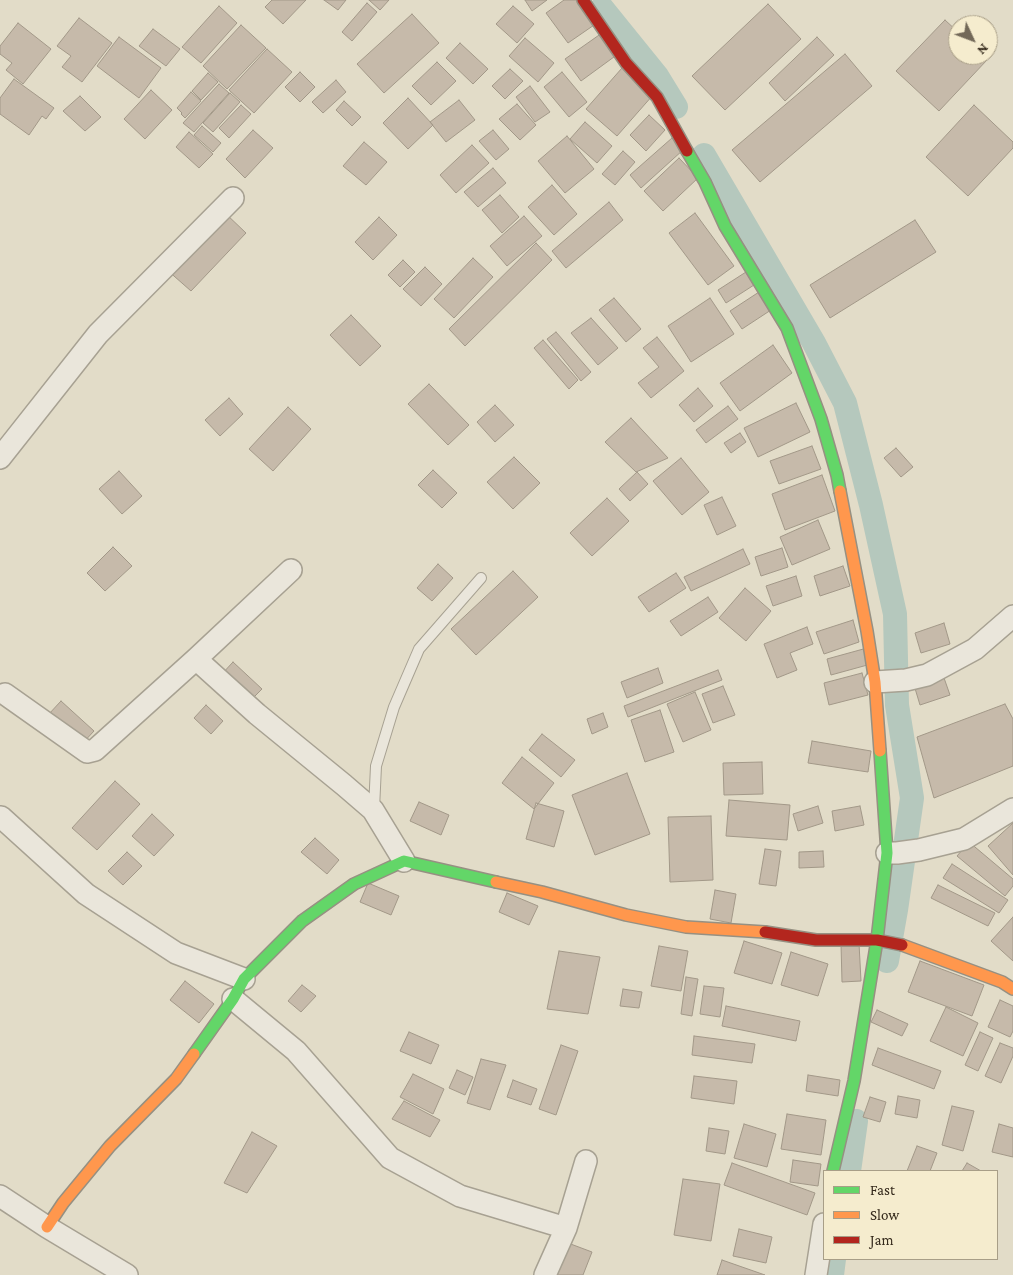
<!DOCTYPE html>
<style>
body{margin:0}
#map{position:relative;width:1013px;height:1275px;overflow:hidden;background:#e2dcc8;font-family:"Crimson Pro",serif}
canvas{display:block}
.legend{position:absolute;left:823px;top:1170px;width:175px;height:90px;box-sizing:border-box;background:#f5ecce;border:1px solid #a89e87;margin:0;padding:6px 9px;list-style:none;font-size:15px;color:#352a1c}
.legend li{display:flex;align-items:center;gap:10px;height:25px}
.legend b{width:25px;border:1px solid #a89e87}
.north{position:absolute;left:948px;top:15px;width:50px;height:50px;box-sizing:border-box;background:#f5ecce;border:1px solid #a89e87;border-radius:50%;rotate:133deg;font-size:14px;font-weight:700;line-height:20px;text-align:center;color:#352a1c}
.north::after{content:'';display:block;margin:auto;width:18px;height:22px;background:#726858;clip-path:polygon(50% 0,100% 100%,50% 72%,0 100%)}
</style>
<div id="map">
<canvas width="1013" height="1275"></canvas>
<ul class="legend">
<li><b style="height:6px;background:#63d668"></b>Fast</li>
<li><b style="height:6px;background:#ff974d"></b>Slow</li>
<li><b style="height:6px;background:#b3261e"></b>Jam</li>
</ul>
<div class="north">N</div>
</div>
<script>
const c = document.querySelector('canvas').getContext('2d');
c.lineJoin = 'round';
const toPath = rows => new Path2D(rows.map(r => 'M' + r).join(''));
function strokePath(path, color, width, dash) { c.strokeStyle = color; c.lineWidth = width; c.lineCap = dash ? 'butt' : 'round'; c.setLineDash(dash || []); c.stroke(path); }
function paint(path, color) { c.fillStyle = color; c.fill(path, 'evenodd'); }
const canal = toPath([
 [602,8,657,76,676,107],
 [704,155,814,343,845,403,871,505,895,614,897,705,912,798,896,910,887,961],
 [849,1171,856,1121],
 [832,1275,834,1259]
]);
const building = toPath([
 [272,0,306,0,283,24,265,7,272,0],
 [324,0,346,0,338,10,324,0],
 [369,0,389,0,380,10,369,0],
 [525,0,547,0,532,11,525,0],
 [564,0,580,0,597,23,568,43,546,13,564,0],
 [367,3,377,12,352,41,342,32,367,3],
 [768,4,801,39,725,110,692,76,768,4],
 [219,6,237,23,201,63,182,47,219,6],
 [513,6,534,24,517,43,496,24,513,6],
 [412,14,439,43,384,93,357,64,412,14],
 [79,18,112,43,82,82,62,67,71,56,57,46,79,18],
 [945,20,958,32,958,55,982,55,987,60,939,111,896,71,945,20],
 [18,23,51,49,23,84,6,70,12,63,0,54,0,46,18,23],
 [241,25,266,48,227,89,203,66,241,25],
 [153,29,180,49,166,66,139,46,153,29],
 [602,33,618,54,581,81,565,59,602,33],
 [119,37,161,68,139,98,97,66,119,37],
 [817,37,834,55,785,101,769,83,817,37],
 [525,38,554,63,538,82,509,56,525,38],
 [460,43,488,69,473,84,446,58,460,43],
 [267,49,292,72,254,113,229,90,267,49],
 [845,54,872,86,760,182,732,150,845,54],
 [437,62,456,81,431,105,412,86,437,62],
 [622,68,653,95,617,136,586,109,622,68],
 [510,69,523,81,505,99,492,86,510,69],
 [300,72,315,87,300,102,285,87,300,72],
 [562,72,587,102,569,117,544,87,562,72],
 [208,73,218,82,201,100,192,91,208,73],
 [14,79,54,108,46,119,42,116,29,135,0,114,0,98,14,79],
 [336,80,346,92,323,113,312,102,336,80],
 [219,84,229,93,194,132,183,123,219,84],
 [530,86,550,112,535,122,516,97,530,86],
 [151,90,172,110,145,139,124,119,151,90],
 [191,92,201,101,185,118,181,114,182,113,177,108,191,92],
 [230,93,240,102,213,132,203,123,230,93],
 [80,96,101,117,85,131,63,111,80,96],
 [408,98,433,125,408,149,383,123,408,98],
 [459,100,475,120,446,142,430,122,459,100],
 [344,101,361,117,352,126,336,110,344,101],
 [517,104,536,125,520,140,499,119,517,104],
 [241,105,251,114,229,138,219,128,241,105],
 [974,105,1013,142,1013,148,968,196,926,157,974,105],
 [649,115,665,130,646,151,630,135,649,115],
 [585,122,612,146,597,163,570,139,585,122],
 [202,126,221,143,213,152,194,135,202,126],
 [253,130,273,148,245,178,226,159,253,130],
 [493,130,509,149,496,160,479,141,493,130],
 [189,132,213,154,199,168,176,147,189,132],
 [567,136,594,169,565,193,538,161,567,136],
 [672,138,683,150,641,188,630,175,672,138],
 [364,142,387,162,366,185,343,166,364,142],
 [472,145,489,163,456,193,440,175,472,145],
 [623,151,635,162,615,185,602,174,623,151],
 [679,158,698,178,663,211,644,191,679,158],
 [493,168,506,183,478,207,464,192,493,168],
 [552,185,577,214,554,235,528,207,552,185],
 [500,195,519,217,502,233,482,210,500,195],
 [609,202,623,220,566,268,552,251,609,202],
 [224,212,246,233,191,291,166,269,224,212],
 [695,213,734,266,708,285,669,233,695,213],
 [524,216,542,236,507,266,490,246,524,216],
 [379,217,397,235,373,260,355,242,379,217],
 [915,220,936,252,830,318,810,285,915,220],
 [536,243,552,260,465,346,449,329,536,243],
 [473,258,493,277,454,318,434,299,473,258],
 [403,260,415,272,400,287,388,275,403,260],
 [425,267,442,284,421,306,403,289,425,267],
 [746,272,754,285,726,303,718,290,746,272],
 [759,292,771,310,742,329,730,311,759,292],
 [614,298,641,329,626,342,599,310,614,298],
 [710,298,734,334,691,362,668,326,710,298],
 [351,315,381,346,360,366,330,335,351,315],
 [591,318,618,348,598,365,571,333,591,318],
 [556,332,591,372,581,381,547,339,556,332],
 [657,337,684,371,651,398,638,383,659,367,643,348,657,337],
 [543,340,578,380,569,389,534,348,543,340],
 [773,345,792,373,740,411,720,383,773,345],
 [429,384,469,425,448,445,408,404,429,384],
 [698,388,713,406,694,422,679,405,698,388],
 [229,398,243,414,220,436,205,420,229,398],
 [796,403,810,432,758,457,744,428,796,403],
 [495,405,514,425,495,442,477,422,495,405],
 [728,406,738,419,706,443,696,430,728,406],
 [288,407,311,429,273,471,249,449,288,407],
 [631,418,668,458,636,472,605,442,631,418],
 [740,433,746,442,731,453,724,443,740,433],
 [812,446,821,469,779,484,770,461,812,446],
 [896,448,913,467,901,477,884,458,896,448],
 [514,457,540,483,513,509,487,482,514,457],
 [681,458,709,492,682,515,653,481,681,458],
 [433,470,457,493,442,508,418,485,433,470],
 [119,471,142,496,122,514,99,489,119,471],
 [637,472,648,484,630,501,619,489,637,472],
 [822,475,835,511,785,530,772,494,822,475],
 [722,497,736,526,717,535,704,505,722,497],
 [607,498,629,521,592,556,570,533,607,498],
 [818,520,830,549,792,565,780,537,818,520],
 [113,547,132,566,105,591,87,573,113,547],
 [782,548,788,567,761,576,755,557,782,548],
 [743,549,750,564,691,591,684,577,743,549],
 [438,564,453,578,432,601,417,588,438,564],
 [843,566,850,586,820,596,814,576,843,566],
 [513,571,538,597,476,655,451,629,513,571],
 [676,573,686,588,649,612,638,597,676,573],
 [796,576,802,596,773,606,766,586,796,576],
 [745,588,771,611,746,641,719,618,745,588],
 [708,597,718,612,681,636,670,621,708,597],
 [853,620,859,642,824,654,816,632,853,620],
 [944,623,950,644,921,653,915,633,944,623],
 [807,627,813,644,790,653,797,670,777,678,764,644,807,627],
 [867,648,871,664,831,675,827,659,867,648],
 [233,662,262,689,249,702,221,675,233,662],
 [658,668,663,683,627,698,621,682,658,668],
 [718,670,722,680,628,717,624,706,718,670],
 [862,673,868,695,829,705,824,683,862,673],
 [943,675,950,695,920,705,914,685,943,675],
 [723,686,735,715,713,723,702,694,723,686],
 [695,692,711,730,683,742,667,704,695,692],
 [61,701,94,731,81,745,48,715,61,701],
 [1005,704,1013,719,1013,766,934,798,917,737,1005,704],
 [206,705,223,721,211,734,194,718,206,705],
 [660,710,674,752,645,762,631,720,660,710],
 [603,713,608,727,592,734,587,719,603,713],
 [542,734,575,760,561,777,529,750,542,734],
 [812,741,871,751,868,772,808,763,812,741],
 [522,757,554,783,534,809,502,783,522,757],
 [762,762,763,794,724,795,723,763,762,762],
 [627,773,650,834,595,855,572,795,627,773],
 [115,781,140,804,97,850,72,828,115,781],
 [729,800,790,805,787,840,726,836,729,800],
 [419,802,449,815,441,835,410,821,419,802],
 [536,803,564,811,554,847,526,839,536,803],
 [818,806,823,823,798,831,793,814,818,806],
 [860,806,864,825,835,831,832,811,860,806],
 [152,814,174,835,154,856,132,836,152,814],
 [711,816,713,880,670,882,668,817,711,816],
 [1013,823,1013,875,988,846,1013,823],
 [315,838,339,860,327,874,301,852,315,838],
 [969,842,1013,879,1013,886,1005,896,957,856,969,842],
 [765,849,781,851,776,886,759,884,765,849],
 [823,851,824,867,799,868,799,852,823,851],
 [127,852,142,866,123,885,108,871,127,852],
 [952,864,1008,900,999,913,943,878,952,864],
 [368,883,399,896,391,915,360,902,368,883],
 [938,885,995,913,988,926,931,898,938,885],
 [715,890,736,894,731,923,710,919,715,890],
 [507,893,538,906,529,925,499,912,507,893],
 [1013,917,1013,961,991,941,1013,917],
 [744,941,782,953,772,984,734,973,744,941],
 [859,943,861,981,842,982,841,944,859,943],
 [659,946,688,951,681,991,651,986,659,946],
 [559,951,600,957,588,1014,547,1009,559,951],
 [791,952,828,964,818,996,781,985,791,952],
 [920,961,984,985,972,1016,908,992,920,961],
 [686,977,698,979,692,1016,681,1014,686,977],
 [185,981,214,1004,199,1023,170,1000,185,981],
 [302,985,316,996,301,1012,288,1001,302,985],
 [704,986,724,988,720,1017,700,1014,704,986],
 [623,989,642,992,639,1008,620,1006,623,989],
 [1000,1000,1013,1006,1013,1031,1010,1037,988,1027,1000,1000],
 [726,1006,800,1021,796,1041,722,1026,726,1006],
 [946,1007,978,1023,963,1056,930,1041,946,1007],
 [877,1010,908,1024,902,1036,871,1022,877,1010],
 [409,1032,439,1045,431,1064,400,1051,409,1032],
 [980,1032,993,1038,978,1071,965,1065,980,1032],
 [694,1036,755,1044,752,1063,692,1055,694,1036],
 [1000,1043,1013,1048,1013,1056,1001,1083,985,1076,1000,1043],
 [561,1045,578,1051,556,1115,539,1109,561,1045],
 [878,1048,941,1071,934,1089,872,1065,878,1048],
 [481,1059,506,1065,490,1110,467,1103,481,1059],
 [457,1070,473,1077,465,1095,449,1088,457,1070],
 [413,1074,444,1089,433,1114,400,1097,413,1074],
 [808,1075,840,1080,838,1096,806,1091,808,1075],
 [694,1076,737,1081,734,1104,691,1098,694,1076],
 [513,1080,537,1089,531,1105,507,1097,513,1080],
 [898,1096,920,1100,917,1118,895,1114,898,1096],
 [870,1097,886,1102,880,1122,863,1117,870,1097],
 [404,1101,440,1120,430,1137,392,1119,404,1101],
 [952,1106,974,1111,963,1151,942,1145,952,1106],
 [787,1114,826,1120,821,1155,781,1149,787,1114],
 [744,1124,776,1134,767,1167,734,1158,744,1124],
 [999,1124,1013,1128,1013,1157,992,1152,999,1124],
 [709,1128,729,1131,725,1154,706,1151,709,1128],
 [252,1132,277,1146,247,1193,224,1183,252,1132],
 [917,1146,937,1153,930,1171,907,1171,917,1146],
 [793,1160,821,1164,818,1186,790,1182,793,1160],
 [732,1163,815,1193,807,1215,724,1185,732,1163],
 [967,1163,981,1171,962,1171,967,1163],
 [683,1179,720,1184,711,1241,674,1235,683,1179],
 [739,1229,772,1237,766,1263,733,1256,739,1229],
 [568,1243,592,1252,583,1275,555,1275,568,1243],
 [722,1260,765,1275,717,1275,722,1260]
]);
const lane = toPath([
 [374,809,376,766,394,707,419,649,481,578]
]);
const street = toPath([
 [0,458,98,334,233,198],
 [196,659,257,714,344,785,373,810,404,861],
 [875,682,906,680,927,675,975,649,1013,616],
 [5,694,87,752,95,750,196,659,291,570],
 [1,817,86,894,176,953,244,979],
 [887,853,897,853,919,850,964,839,1013,809],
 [233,999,296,1051,390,1158,460,1196,566,1228],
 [0,1196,47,1227,127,1275],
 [545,1275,566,1228,586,1161],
 [816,1275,824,1224]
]);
const fast = toPath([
 [687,151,705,182,725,226,787,328,821,419,837,475,840,491],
 [194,1054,233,999,244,979,302,921,354,884,404,861,496,882],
 [833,1171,854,1081,877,940,887,853,880,751]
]);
const slow = toPath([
 [840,491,867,631,875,682,880,751],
 [496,882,542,892,626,915,686,927,765,932],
 [902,945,1002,982,1013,989],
 [47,1227,63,1203,110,1146,176,1079,194,1054]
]);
const jam = toPath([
 [583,0,626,63,657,97,687,151],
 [765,932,816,940,877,940,902,945]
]);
strokePath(canal, '#b5c8bd', 24);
paint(building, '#c6baaa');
strokePath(building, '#a29888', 1);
strokePath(lane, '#a7a192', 12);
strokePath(street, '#a7a192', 24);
strokePath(fast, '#969082', 14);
strokePath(slow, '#969082', 14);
strokePath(jam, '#969082', 14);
strokePath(lane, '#eae6db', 10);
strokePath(street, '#eae6db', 21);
strokePath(fast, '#63d668', 11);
strokePath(slow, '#ff974d', 11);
strokePath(jam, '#b3261e', 11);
</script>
